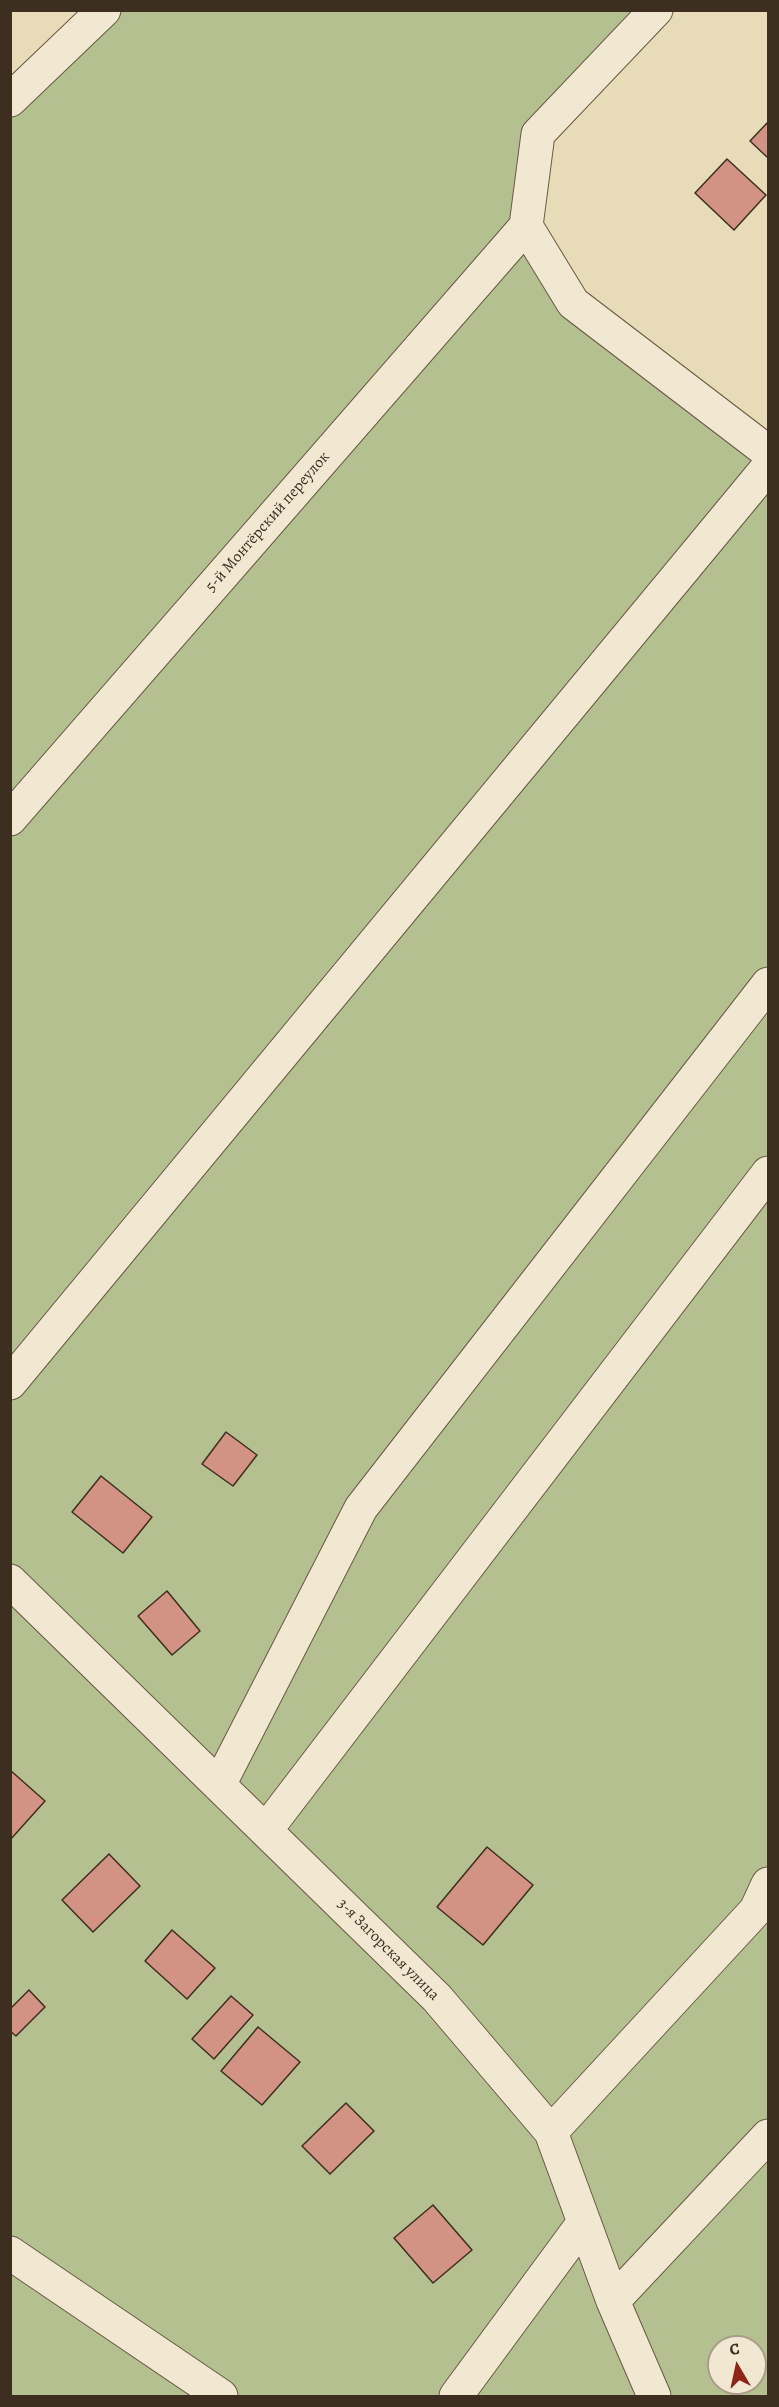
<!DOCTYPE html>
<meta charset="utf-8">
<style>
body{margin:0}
#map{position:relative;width:779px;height:2407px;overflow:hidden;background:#e8dbb7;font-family:Alegreya,serif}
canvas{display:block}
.frame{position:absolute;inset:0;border:12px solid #3d2f1f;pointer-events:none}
.north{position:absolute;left:707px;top:2335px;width:60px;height:60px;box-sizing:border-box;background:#f0e8d0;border:2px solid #a89e89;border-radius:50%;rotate:351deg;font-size:16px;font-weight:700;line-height:24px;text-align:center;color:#3d2f1f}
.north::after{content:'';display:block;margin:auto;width:21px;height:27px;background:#8f2418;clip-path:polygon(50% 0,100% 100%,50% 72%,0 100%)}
</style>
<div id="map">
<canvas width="779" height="2407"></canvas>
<div class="frame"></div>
<div class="north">С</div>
</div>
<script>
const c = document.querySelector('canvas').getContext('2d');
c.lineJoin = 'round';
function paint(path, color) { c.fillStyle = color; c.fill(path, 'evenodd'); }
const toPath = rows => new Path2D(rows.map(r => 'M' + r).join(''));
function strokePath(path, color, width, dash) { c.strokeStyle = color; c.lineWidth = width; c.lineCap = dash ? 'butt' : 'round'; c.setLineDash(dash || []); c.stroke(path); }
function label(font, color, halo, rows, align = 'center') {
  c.font = font + ' Alegreya,serif'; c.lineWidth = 4.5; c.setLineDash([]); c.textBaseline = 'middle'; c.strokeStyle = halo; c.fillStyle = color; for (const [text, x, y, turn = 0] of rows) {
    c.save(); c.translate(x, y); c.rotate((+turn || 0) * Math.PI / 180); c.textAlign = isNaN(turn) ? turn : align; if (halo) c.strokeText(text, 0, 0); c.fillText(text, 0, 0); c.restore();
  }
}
const green = toPath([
 [104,11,656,11,538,134,526,226,573,303,768,452,768,2396,11,2396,11,100],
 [719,2347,755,2347,755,2383,719,2383]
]);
const building = toPath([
 [768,122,768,158,750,141,768,122],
 [727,159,766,195,734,230,695,193,727,159],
 [226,1432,257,1455,233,1486,202,1464,226,1432],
 [101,1476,152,1517,123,1553,72,1512,101,1476],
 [167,1591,200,1631,172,1655,138,1616,167,1591],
 [10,1770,45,1801,10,1840,10,1770],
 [487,1847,533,1885,483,1945,437,1907,487,1847],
 [109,1854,140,1886,93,1932,62,1900,109,1854],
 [172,1930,215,1968,187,1999,145,1961,172,1930],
 [29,1990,45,2007,16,2036,10,2031,10,2009,29,1990],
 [231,1996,253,2015,214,2059,192,2039,231,1996],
 [258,2027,300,2062,262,2105,221,2071,258,2027],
 [346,2103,374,2131,330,2174,302,2146,346,2103],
 [433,2205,472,2250,433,2283,394,2238,433,2205]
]);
const minor = toPath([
 [656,10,538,134,526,226,573,303,768,452],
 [10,100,104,10],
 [10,819,526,226],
 [10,1383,768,467],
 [10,1581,437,1998,551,2132,613,2301,654,2396],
 [219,1785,361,1508,768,984],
 [266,1830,768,1173],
 [551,2132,756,1910,768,1884],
 [10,2253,221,2396],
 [613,2301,768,2136],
 [456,2396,584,2222]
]);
const streetNames = [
 ["5-й Монтёрский переулок",268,522,-49],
 ["3-я Загорская улица",388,1950,45]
];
paint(green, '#b4c08f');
paint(building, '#d29284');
strokePath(building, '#3d2f1f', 1.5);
strokePath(minor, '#685a45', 35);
strokePath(minor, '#f0e8d0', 33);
label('16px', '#3d2f1f', '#f0e8d0', streetNames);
</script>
